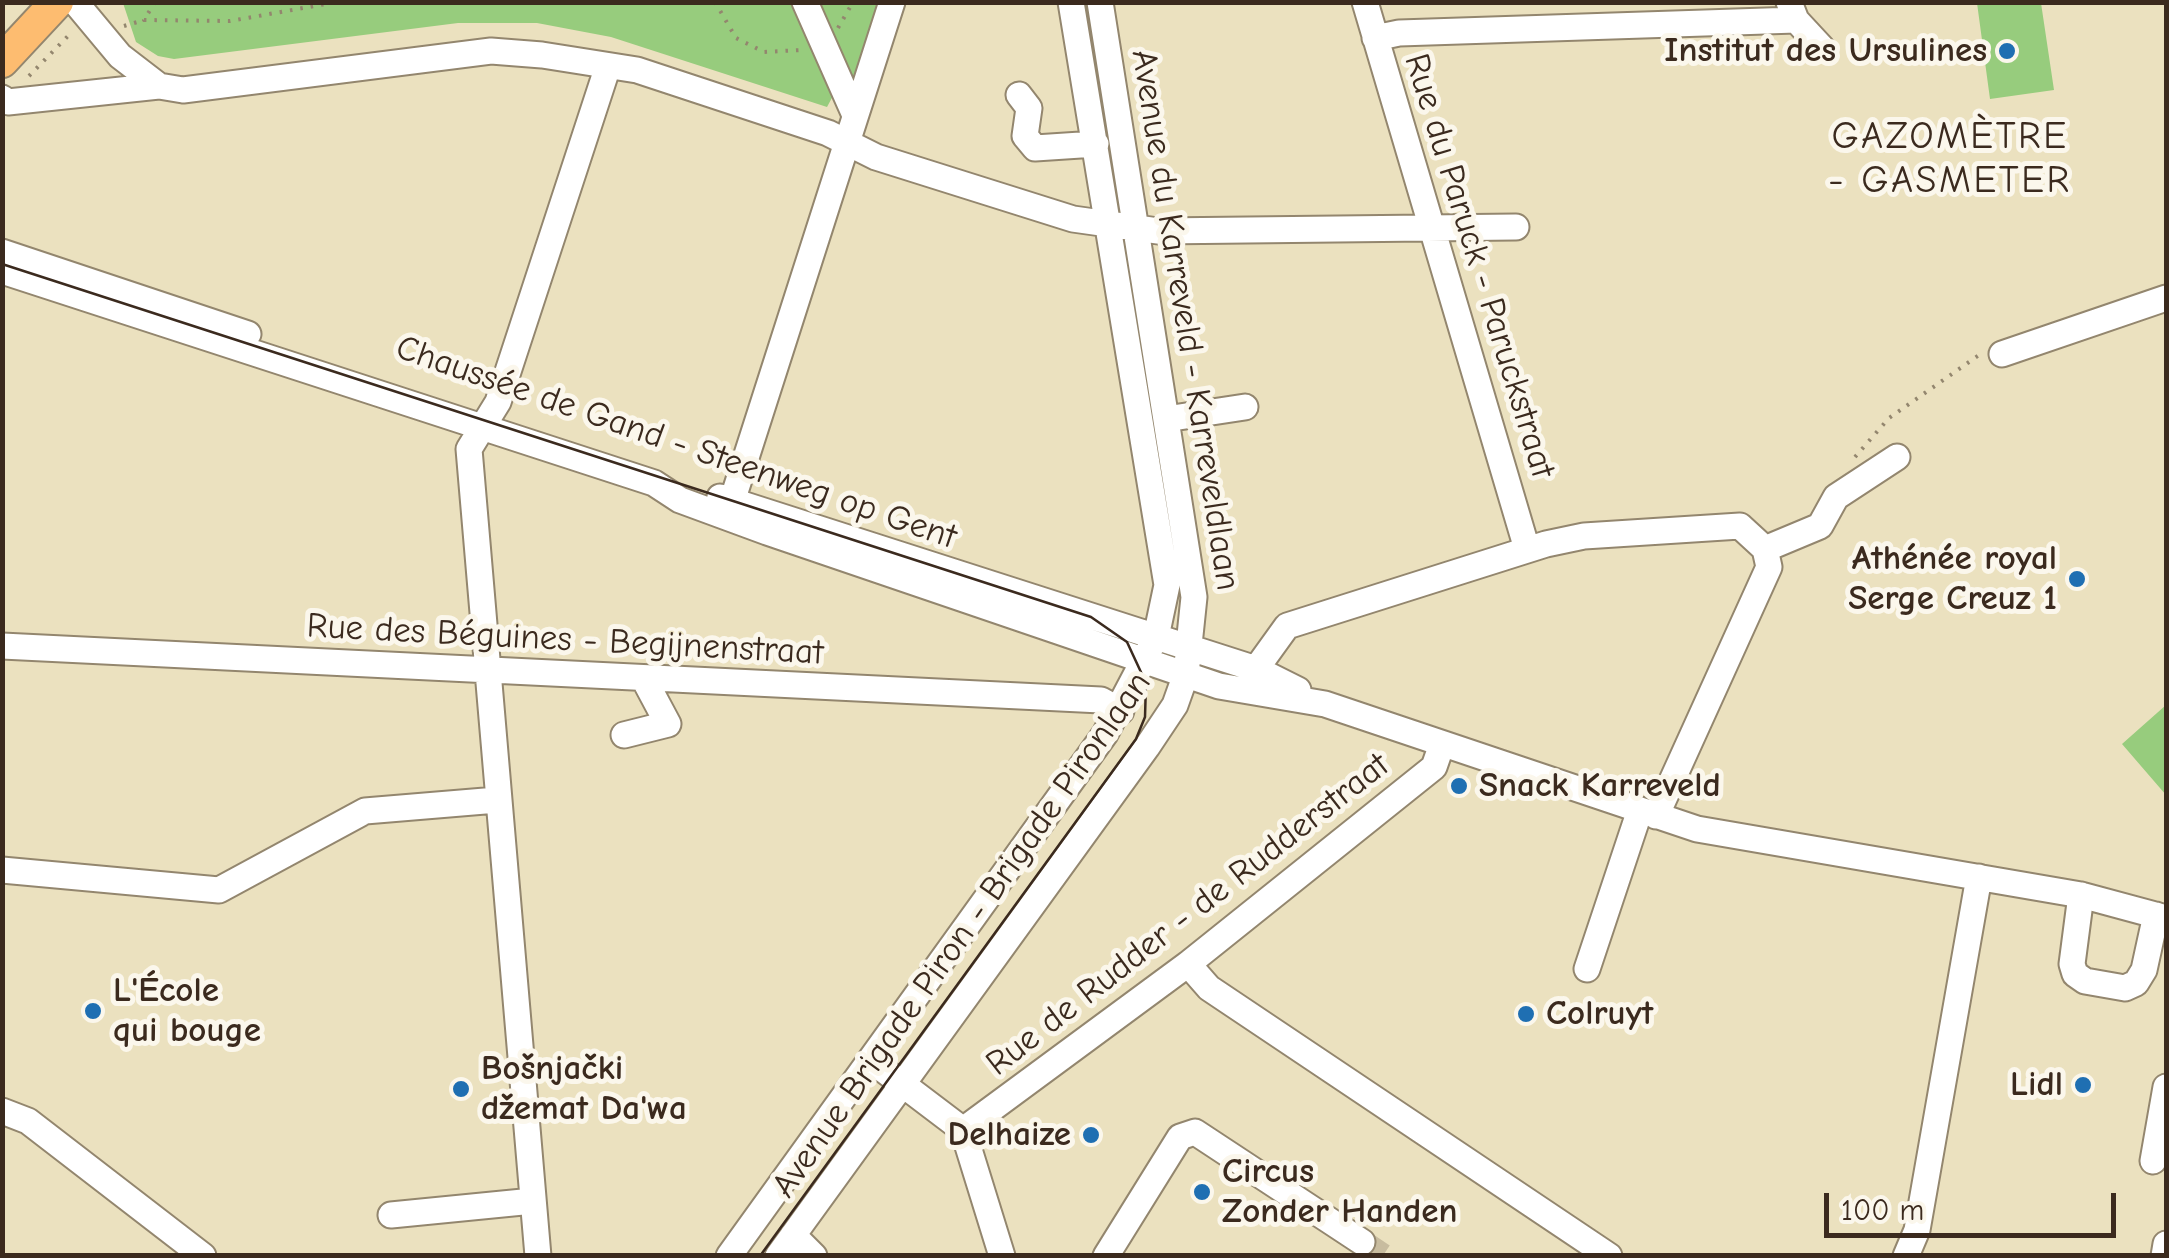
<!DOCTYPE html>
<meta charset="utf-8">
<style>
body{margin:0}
#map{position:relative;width:2169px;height:1258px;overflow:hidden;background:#ebe1bf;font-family:"Comic Neue",sans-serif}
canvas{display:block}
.frame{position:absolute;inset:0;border:5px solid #3b2a1e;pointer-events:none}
.scale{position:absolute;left:1824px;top:1193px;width:292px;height:45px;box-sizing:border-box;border:5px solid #3b2a1e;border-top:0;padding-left:12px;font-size:30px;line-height:35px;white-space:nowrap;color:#3b2a1e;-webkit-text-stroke:8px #fbf7ec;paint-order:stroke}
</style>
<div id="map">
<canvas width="2169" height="1258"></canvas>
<div class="frame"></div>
<div class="scale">100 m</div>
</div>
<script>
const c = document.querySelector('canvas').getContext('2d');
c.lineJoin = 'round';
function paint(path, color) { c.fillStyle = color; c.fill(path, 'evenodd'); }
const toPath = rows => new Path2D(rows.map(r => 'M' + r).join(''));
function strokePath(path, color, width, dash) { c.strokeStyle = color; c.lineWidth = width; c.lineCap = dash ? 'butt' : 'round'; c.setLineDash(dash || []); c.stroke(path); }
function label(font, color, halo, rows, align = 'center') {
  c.font = font + ' "Comic Neue",sans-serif'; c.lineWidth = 10; c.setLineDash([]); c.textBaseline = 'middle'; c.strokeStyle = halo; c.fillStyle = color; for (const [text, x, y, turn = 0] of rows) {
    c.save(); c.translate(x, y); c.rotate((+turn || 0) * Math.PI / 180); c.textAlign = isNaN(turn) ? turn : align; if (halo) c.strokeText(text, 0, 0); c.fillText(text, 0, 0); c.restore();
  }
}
const green = toPath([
 [123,3,884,3,857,86,834,94,827,107,611,37,537,23,458,23,174,59,158,56,136,42],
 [1977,3,2041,3,2054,90,1990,99],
 [2166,705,2166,795,2122,744]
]);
const minorTunnel = toPath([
 [1362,1242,1383,1256]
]);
const path = toPath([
 [155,2,144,20,230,21,337,2],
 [715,2,736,38,764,52,801,50],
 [124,26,144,20],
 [838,28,853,2],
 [29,76,71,33],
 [1855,457,1889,418,1982,353]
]);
const minor = toPath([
 [75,2,120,56,159,86],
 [805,2,854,113],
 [1365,2,1527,549],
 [1789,2,1796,20,1822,48],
 [1375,38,1399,33,1796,20],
 [1019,95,1029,108,1025,136,1035,148,1096,144],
 [2,98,8,102,159,86,183,90,491,51,542,55,637,70,828,133,876,157,1073,219,1158,231,1516,227],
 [2,252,248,334],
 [2,271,654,483,680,500,767,532,1219,686,1325,704,1697,829,2081,895,2166,918],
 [2002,354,2166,298],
 [1166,419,1245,407],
 [720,497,1256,669,1298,690],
 [727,517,892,2],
 [1765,549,1820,526,1836,497,1897,457],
 [2,646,1101,700,1121,711],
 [1256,669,1287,626,1546,544,1584,536,1740,526,1765,549],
 [624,735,668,724,644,679],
 [1656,816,1769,567,1765,549],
 [2,870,219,890,365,811,497,800],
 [2081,895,2072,964,2075,974,2085,981,2125,988,2136,983,2144,970,2156,915],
 [1188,964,1209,988,1609,1256],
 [1587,969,1640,810],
 [872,1061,963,1130,1002,1256],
 [2,1111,28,1121,203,1256],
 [963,1130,1188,964,1434,767,1442,744],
 [2153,1161,2166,1087],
 [391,1215,533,1201],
 [793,1235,814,1256],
 [538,1256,469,449,498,402,608,66],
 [729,1256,1105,734,1156,637,1167,585,1071,2],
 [778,1256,1147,747,1175,705,1186,674,1194,597,1100,2],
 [1106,1256,1180,1137,1195,1132,1362,1242],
 [1906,1256,1917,1230,1979,877],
 [2164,1256,2166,1244]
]);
const major = toPath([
 [2,61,57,2]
]);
const tram = toPath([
 [2,264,1091,617,1127,642,1146,683,1145,717,1136,739,760,1256]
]);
const markers = [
 [2007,51,10,"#1f6fb2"],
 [2077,579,10,"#1f6fb2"],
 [1459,786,10,"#1f6fb2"],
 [93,1011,10,"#1f6fb2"],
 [1526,1014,10,"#1f6fb2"],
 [2083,1085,10,"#1f6fb2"],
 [461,1089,10,"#1f6fb2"],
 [1091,1135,10,"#1f6fb2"],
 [1202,1192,10,"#1f6fb2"]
];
const poiNames = [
 ["Institut des Ursulines",1987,51,"right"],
 ["Athénée royal",2057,559,"right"],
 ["Serge Creuz 1",2057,599,"right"],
 ["Snack Karreveld",1479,786],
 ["L'École",113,991],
 ["qui bouge",113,1031],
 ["Colruyt",1546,1014],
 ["Bošnjački",481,1069],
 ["džemat Da'wa",481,1109],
 ["Lidl",2063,1085,"right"],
 ["Delhaize",1071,1135,"right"],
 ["Circus",1222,1172],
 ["Zonder Handen",1222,1212]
];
const streetNames = [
 ["Rue du Paruck - Paruckstraat",1479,266,73],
 ["Avenue du Karreveld - Karreveldlaan",1185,320,81],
 ["Chaussée de Gand - Steenweg op Gent",676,443,19],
 ["Rue des Béguines - Begijnenstraat",565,640,3],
 ["Rue de Rudder - de Rudderstraat",1188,915,-38],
 ["Avenue Brigade Piron - Brigade Pironlaan",962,935,-55]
];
const neighbourhoodNames = [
 ["GAZOMÈTRE",1950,137],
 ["- GASMETER",1950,181]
];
paint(green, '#97cc7d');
strokePath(minorTunnel, '#c8bc9f', 25, [25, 12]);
strokePath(minor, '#93866e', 29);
strokePath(major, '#93866e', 36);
strokePath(path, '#93866e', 4, [2.5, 8]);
strokePath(minor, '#fff', 25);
strokePath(major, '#fdbc70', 32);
strokePath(tram, '#3b2a1e', 2.5);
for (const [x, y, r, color] of markers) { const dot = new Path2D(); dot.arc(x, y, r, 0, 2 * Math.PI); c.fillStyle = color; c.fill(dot); strokePath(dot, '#fbf7ec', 4); }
label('bold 35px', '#3b2a1e', '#fbf7ec', poiNames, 'left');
label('35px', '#3b2a1e', '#fbf7ec', streetNames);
c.letterSpacing = '2.5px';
label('38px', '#3b2a1e', '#fbf7ec', neighbourhoodNames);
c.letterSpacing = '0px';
</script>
